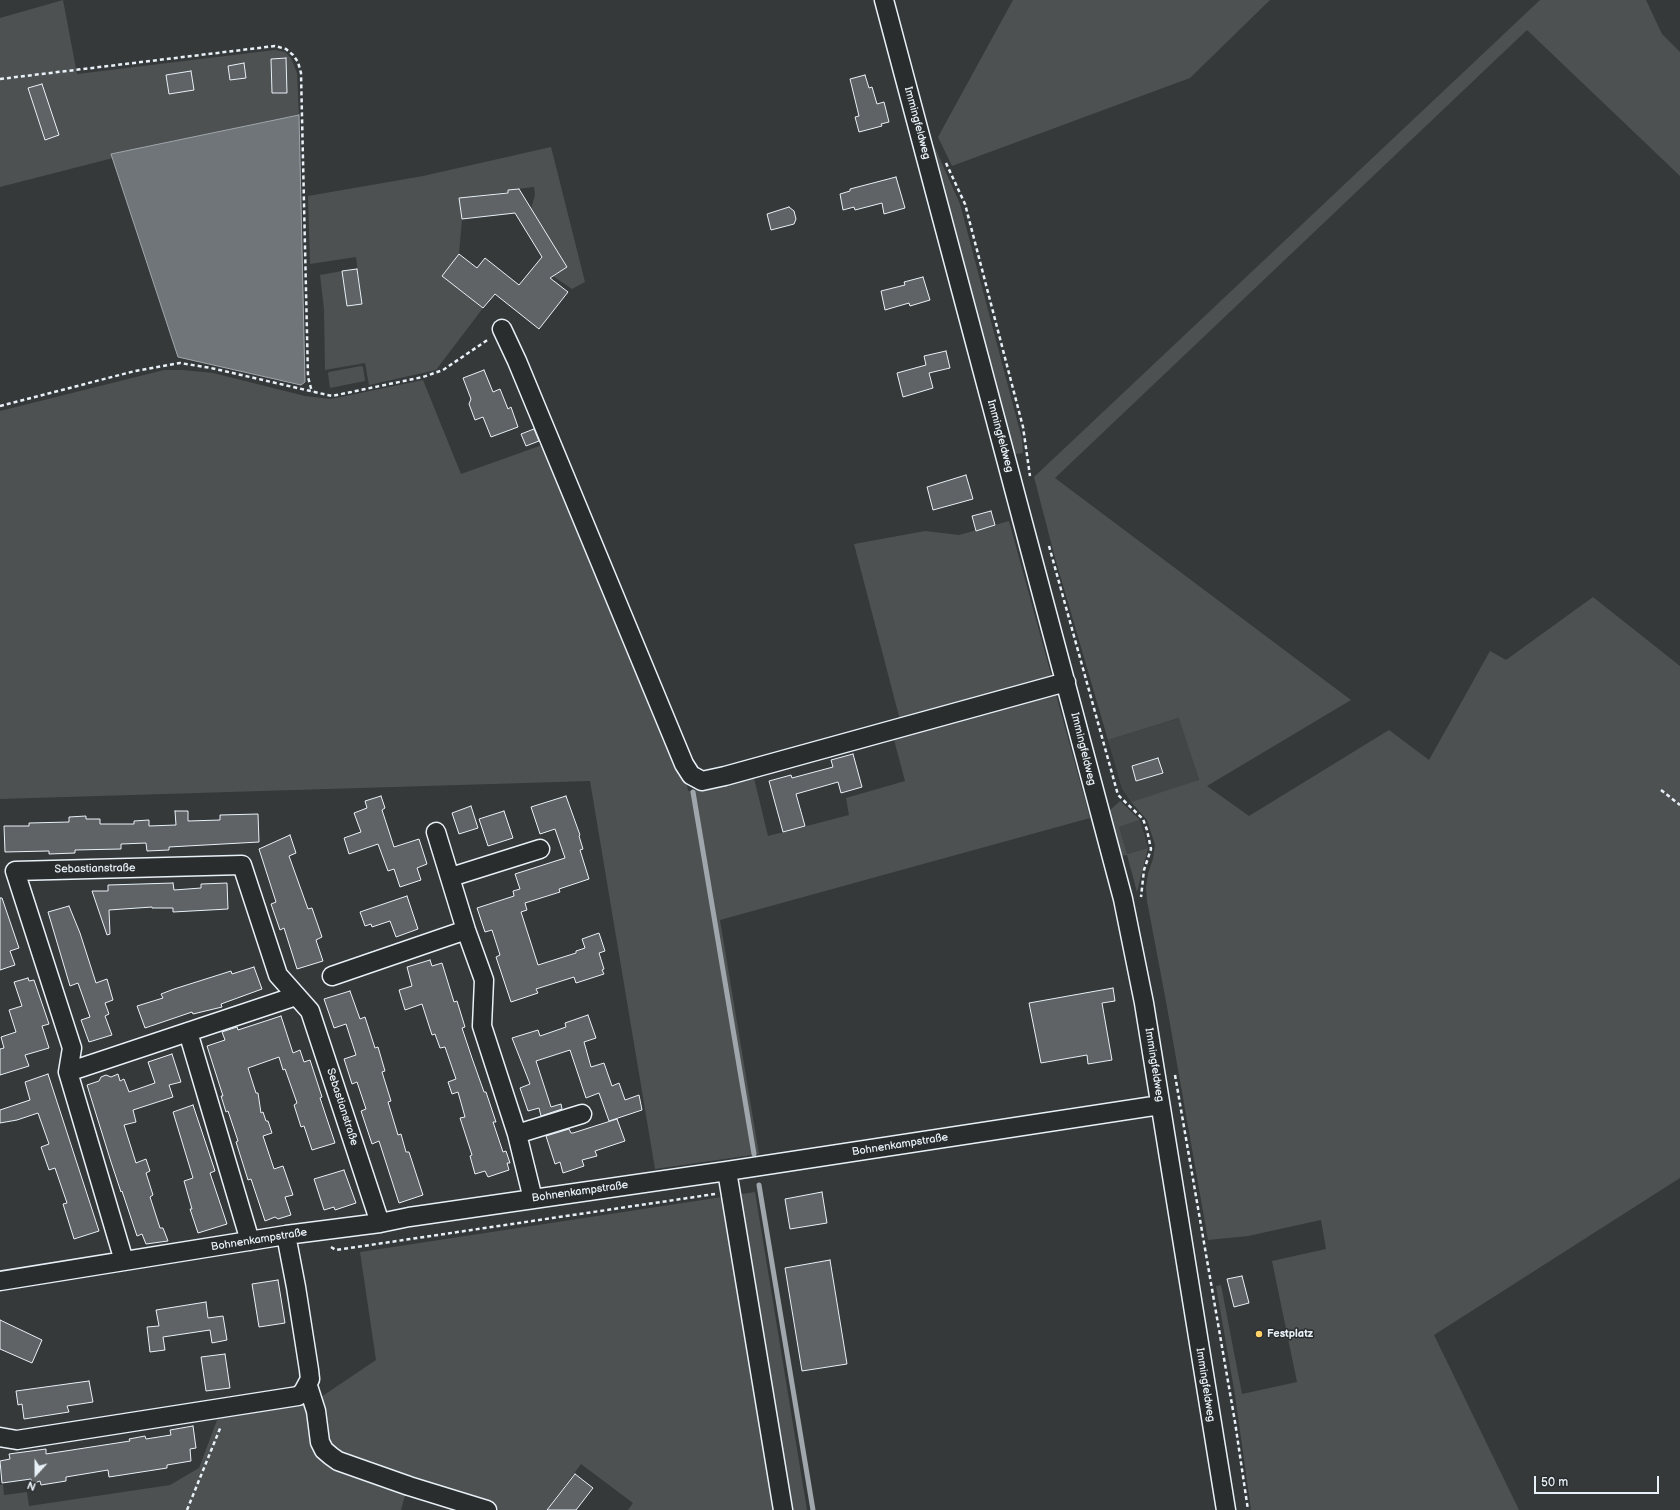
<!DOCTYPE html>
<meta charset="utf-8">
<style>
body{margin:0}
#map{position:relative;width:1680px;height:1510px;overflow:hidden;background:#35393a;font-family:"Balsamiq Sans",sans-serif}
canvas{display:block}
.north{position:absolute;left:16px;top:1454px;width:40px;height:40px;-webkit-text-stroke:3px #2a2d2e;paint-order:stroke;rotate:201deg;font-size:11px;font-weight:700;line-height:16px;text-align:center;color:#e8f1f8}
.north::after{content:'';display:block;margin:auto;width:14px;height:18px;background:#e8f1f8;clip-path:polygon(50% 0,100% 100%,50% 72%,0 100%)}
.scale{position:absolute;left:1534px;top:1476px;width:125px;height:18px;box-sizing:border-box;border:2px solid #e8f1f8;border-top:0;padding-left:5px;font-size:12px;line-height:14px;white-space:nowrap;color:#e8f1f8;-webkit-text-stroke:3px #2a2d2e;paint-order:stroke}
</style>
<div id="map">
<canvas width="1680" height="1510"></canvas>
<div class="north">N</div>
<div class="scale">50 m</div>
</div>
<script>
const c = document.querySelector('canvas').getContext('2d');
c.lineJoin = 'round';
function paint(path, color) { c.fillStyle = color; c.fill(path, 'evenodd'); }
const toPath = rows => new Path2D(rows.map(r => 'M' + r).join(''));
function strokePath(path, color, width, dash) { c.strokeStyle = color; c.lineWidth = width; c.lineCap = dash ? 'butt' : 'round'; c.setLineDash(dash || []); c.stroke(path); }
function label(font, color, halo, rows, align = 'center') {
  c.font = font + ' "Balsamiq Sans",sans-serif'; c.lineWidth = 3; c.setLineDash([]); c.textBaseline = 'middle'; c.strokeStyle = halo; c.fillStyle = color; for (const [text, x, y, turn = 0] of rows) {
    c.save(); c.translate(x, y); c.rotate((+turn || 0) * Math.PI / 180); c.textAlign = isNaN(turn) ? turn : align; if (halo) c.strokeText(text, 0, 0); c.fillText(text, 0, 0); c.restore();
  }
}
const built = toPath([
 [1180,718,1199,781,1131,802,1122,789,1108,740],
 [1140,820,1148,848,1127,854,1119,827]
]);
const green = toPath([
 [63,0,77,74,275,50,285,52,291,58,297,73,299,115,111,154,113,158,0,187,0,18],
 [1013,0,1270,0,1190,78,952,166,938,137],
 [1540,0,1646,0,1662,34,1680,52,1680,176,1527,30,1055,478,1351,700,1207,786,1249,816,1389,730,1429,760,1490,651,1506,660,1593,597,1680,666,1680,1178,1434,1335,1519,1510,1251,1510,1235,1395,1216,1286,1221,1285,1242,1394,1297,1382,1272,1261,1326,1249,1321,1220,1248,1236,1208,1240,1167,1007,1147,901,1146,887,1148,873,1153,859,1155,845,1147,820,1131,802,1199,780,1179,718,1108,740,1055,558,1034,477],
 [926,141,932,141,960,204,1022,439,1023,453,1016,454,1010,449],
 [551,147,585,282,572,289,553,276,567,267,531,209,535,195,534,187,508,190,508,192,459,198,462,219,459,254,443,275,483,308,436,370,369,385,365,363,325,370,324,309,320,275,342,271,347,306,362,304,356,257,310,264,308,196,423,176],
 [361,366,363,367,365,381,330,388,328,373,329,372],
 [164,370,183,370,213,373,305,396,331,399,423,380,461,474,545,444,686,778,688,791,698,790,753,774,768,836,849,815,846,798,905,781,893,736,1055,691,1090,818,720,920,759,1154,655,1169,590,781,0,799,0,411],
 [1009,521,1052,678,900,720,854,544,925,531,959,535],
 [1120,801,1140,820,1119,827,1127,854,1148,848,1137,892,1127,855,1120,856,1108,812],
 [755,1192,807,1510,628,1510,633,1503,581,1464,547,1510,500,1510,409,1482,331,1451,318,1399,376,1360,360,1252],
 [309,1401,318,1447,407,1488,401,1510,0,1510,0,1485,3,1484,4,1495,27,1492,29,1506,170,1485,199,1468,219,1415]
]);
const water = toPath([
 [299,115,305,382,301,385,178,357,111,154,299,115]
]);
const stream = toPath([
 [693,792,754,1154],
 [759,1185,813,1510]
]);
const building = toPath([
 [286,58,287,93,272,93,271,59,286,58],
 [244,63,246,78,230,80,228,66,244,63],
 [191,71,194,90,169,94,166,75,191,71],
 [865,75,869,88,872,87,877,104,884,102,889,122,881,124,882,126,859,132,855,117,859,116,850,79,865,75],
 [42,84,59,135,45,140,28,88,42,84],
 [896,177,905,208,884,214,882,203,855,210,854,207,843,210,840,194,850,191,850,189,896,177],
 [519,189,567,267,550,278,568,292,539,329,495,294,483,308,442,276,459,254,477,268,485,258,519,285,542,257,515,213,462,219,459,198,508,193,508,190,519,189],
 [789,207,794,211,796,219,794,224,771,230,767,214,789,207],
 [357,269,362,304,347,306,342,271,357,269],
 [923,277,930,300,910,306,909,303,885,310,881,291,905,285,904,282,923,277],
 [946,351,950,368,929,373,933,388,903,397,897,373,926,365,924,356,946,351],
 [484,370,493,392,500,389,508,409,511,407,518,427,491,437,483,417,475,420,469,404,471,399,463,378,484,370],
 [534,429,539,441,526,446,521,434,534,429],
 [966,475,973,499,933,510,927,487,966,475],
 [991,511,995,525,976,531,972,516,991,511],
 [853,754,862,787,841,793,838,782,796,794,805,826,783,832,769,781,791,775,792,778,833,767,831,760,853,754],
 [1158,758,1163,773,1136,781,1132,766,1158,758],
 [381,796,385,808,382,810,394,847,419,839,427,864,417,868,421,880,400,887,394,869,388,871,378,844,349,854,344,838,361,832,354,813,367,808,365,801,381,796],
 [566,796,580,835,579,836,583,849,580,850,589,879,559,889,560,892,525,903,527,910,521,912,538,965,576,953,576,951,585,948,582,939,599,933,605,951,599,953,604,969,602,970,604,974,576,983,574,977,536,989,538,993,511,1002,496,957,500,955,492,930,485,932,477,908,514,896,513,891,520,889,515,874,565,858,555,829,540,834,531,807,566,796],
 [471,806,478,828,459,834,452,813,471,806],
 [175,811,188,811,188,821,220,820,220,815,258,814,259,842,169,847,169,850,147,851,146,843,121,844,121,849,75,850,75,853,49,854,49,851,5,852,4,826,29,826,29,823,69,822,69,817,86,816,86,819,100,819,100,824,134,824,134,821,149,820,149,826,176,825,175,811],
 [504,811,513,838,488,846,479,819,504,811],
 [290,835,296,853,289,856,308,909,312,908,322,937,316,940,323,961,297,969,284,928,280,930,271,904,276,902,259,849,290,835],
 [173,883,174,890,201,888,201,884,227,883,228,909,173,912,173,908,152,908,152,907,109,910,110,934,107,935,92,891,108,891,108,885,173,883],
 [407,896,418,929,396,937,390,921,372,927,371,924,365,926,360,912,407,896],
 [0,898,2,898,19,948,10,951,15,965,0,970,0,898],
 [69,906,80,933,96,983,107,979,113,1000,105,1003,109,1014,105,1016,112,1035,89,1042,81,1020,90,1017,78,983,70,986,48,912,69,906],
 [430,960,432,966,442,963,454,1002,457,1001,465,1027,462,1028,472,1058,484,1092,486,1092,496,1122,493,1122,503,1152,506,1151,510,1163,507,1163,509,1170,488,1177,485,1171,475,1174,470,1156,472,1155,460,1118,465,1117,458,1092,452,1094,448,1082,456,1079,445,1047,440,1048,435,1034,432,1035,422,1004,405,1010,399,990,412,986,407,967,430,960],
 [254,967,262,989,221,1004,222,1007,193,1014,192,1012,145,1028,137,1006,163,998,161,994,174,989,231,971,232,974,254,967],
 [28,978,29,981,34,980,49,1024,42,1026,49,1048,25,1055,29,1066,0,1075,0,1049,4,1048,1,1037,16,1032,9,1010,22,1006,14,982,28,978],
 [1113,988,1115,1001,1102,1003,1112,1060,1088,1064,1087,1055,1041,1063,1029,1003,1113,988],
 [350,991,360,1019,365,1017,375,1048,378,1047,385,1071,382,1072,391,1101,388,1102,398,1135,401,1134,406,1152,409,1152,423,1195,399,1203,379,1141,372,1144,361,1111,366,1109,357,1082,352,1084,344,1059,356,1055,346,1024,334,1028,324,999,350,991],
 [588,1015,596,1038,584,1042,591,1067,604,1063,612,1086,619,1083,625,1100,639,1095,642,1110,609,1121,599,1093,586,1098,570,1050,536,1061,551,1107,561,1104,562,1109,541,1116,539,1108,528,1111,520,1088,530,1084,512,1038,538,1030,540,1036,566,1027,565,1023,588,1015],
 [281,1016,293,1053,300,1050,304,1062,310,1060,322,1097,320,1098,335,1143,312,1150,304,1126,301,1127,294,1105,297,1103,285,1069,283,1070,279,1057,248,1068,256,1093,258,1093,261,1113,263,1112,266,1121,268,1121,272,1133,263,1136,274,1169,283,1166,293,1195,285,1197,291,1215,278,1219,275,1217,265,1221,251,1179,248,1180,236,1142,238,1141,228,1111,226,1112,221,1096,223,1096,207,1046,225,1040,222,1032,237,1027,238,1030,281,1016],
 [172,1054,181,1082,169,1085,173,1097,133,1110,136,1122,124,1125,136,1163,146,1159,150,1171,146,1173,153,1195,150,1197,160,1228,163,1228,168,1241,146,1244,142,1234,137,1236,122,1191,121,1192,111,1162,87,1085,99,1081,101,1077,106,1075,111,1077,118,1074,120,1081,124,1079,129,1092,155,1083,148,1062,172,1054],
 [48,1074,99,1231,74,1239,63,1204,67,1203,55,1168,49,1170,41,1147,49,1144,38,1113,17,1120,0,1123,0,1110,30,1100,25,1082,48,1074],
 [193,1105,215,1171,210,1173,227,1224,198,1233,190,1209,192,1209,184,1181,193,1178,173,1112,193,1105],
 [617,1119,625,1141,595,1151,597,1156,582,1160,584,1166,563,1173,560,1162,555,1164,546,1136,569,1129,571,1133,573,1133,617,1119],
 [344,1170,356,1203,335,1210,334,1207,324,1210,314,1179,344,1170],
 [822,1192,827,1223,790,1229,785,1199,822,1192],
 [830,1260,847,1364,802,1371,785,1268,830,1260],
 [1242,1276,1249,1303,1234,1307,1227,1279,1242,1276],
 [278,1280,285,1323,259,1327,252,1284,278,1280],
 [206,1302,208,1318,223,1316,227,1340,212,1343,210,1330,163,1337,165,1350,150,1352,147,1327,159,1326,156,1310,206,1302],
 [0,1320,42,1340,32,1363,0,1349,0,1320],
 [225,1354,230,1388,206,1391,201,1357,225,1354],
 [89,1381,93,1402,67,1406,69,1412,24,1419,22,1404,18,1405,16,1391,89,1381],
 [193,1426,196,1448,190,1449,191,1461,167,1465,167,1468,109,1477,108,1470,66,1477,66,1481,41,1485,40,1481,32,1484,31,1479,2,1483,0,1461,10,1459,9,1454,46,1449,46,1454,130,1441,129,1439,145,1436,146,1439,171,1435,170,1430,193,1426],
 [575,1474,593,1488,576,1510,547,1510,575,1474]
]);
const path = toPath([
 [0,79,275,46,286,49,293,55,298,62,301,73,308,377,312,392],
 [946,163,965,204,1023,427,1030,476],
 [0,406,135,371,180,363,211,368,332,396,423,377,443,370,489,339],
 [1049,546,1118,795,1143,819,1147,830,1151,849,1144,870,1141,897],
 [1661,790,1680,805],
 [1175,1075,1235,1422,1248,1510],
 [331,1247,336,1250,715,1194],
 [187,1510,221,1426]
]);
const minor = toPath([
 [884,0,1123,899,1144,1003,1226,1510],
 [502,329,517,361,684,764,691,775,702,781,725,776,1066,682],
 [436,832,466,930,484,980,482,1026,517,1134,533,1199],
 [451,877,540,849],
 [332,976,466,930],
 [188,1032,250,1241],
 [68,1072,296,996],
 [517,1134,582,1114],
 [727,1171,783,1510],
 [124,1261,68,1072,72,1048,15,871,242,865,278,975,310,1011,380,1223],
 [0,1281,286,1235,380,1223,409,1217,727,1171,1160,1105],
 [308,1386,316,1411,320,1442,324,1450,331,1456,338,1461,409,1486,487,1510],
 [0,1437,17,1440,298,1396,303,1392,310,1379,309,1370,296,1287,286,1235]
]);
const markers = [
 [1259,1334,4,"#ffd166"]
];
const streetNames = [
 ["Immingfeldweg",917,123,75],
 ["Immingfeldweg",1000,436,75],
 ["Immingfeldweg",1083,749,76],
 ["Sebastianstraße",95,869,-1],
 ["Immingfeldweg",1154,1065,81],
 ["Sebastianstraße",342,1107,72],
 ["Bohnenkampstraße",900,1145,-9],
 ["Bohnenkampstraße",580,1192,-8],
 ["Bohnenkampstraße",259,1240,-9],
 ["Immingfeldweg",1205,1385,81]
];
const poiNames = [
 ["Festplatz",1267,1334]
];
paint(built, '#424647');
paint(green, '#4d5152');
paint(water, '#707579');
strokePath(water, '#a0a7ac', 1);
strokePath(stream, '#a0a7ac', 5);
paint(building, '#5f6365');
strokePath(building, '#e8f1f8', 1);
strokePath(minor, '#e8f1f8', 21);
strokePath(path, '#e8f1f8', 2.5, [4, 3]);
strokePath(minor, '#2a2d2e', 18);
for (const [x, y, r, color] of markers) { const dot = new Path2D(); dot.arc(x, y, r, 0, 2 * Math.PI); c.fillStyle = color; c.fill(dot); strokePath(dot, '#2a2d2e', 1.5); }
label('11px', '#e8f1f8', '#2a2d2e', streetNames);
label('bold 11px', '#e8f1f8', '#2a2d2e', poiNames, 'left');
</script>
